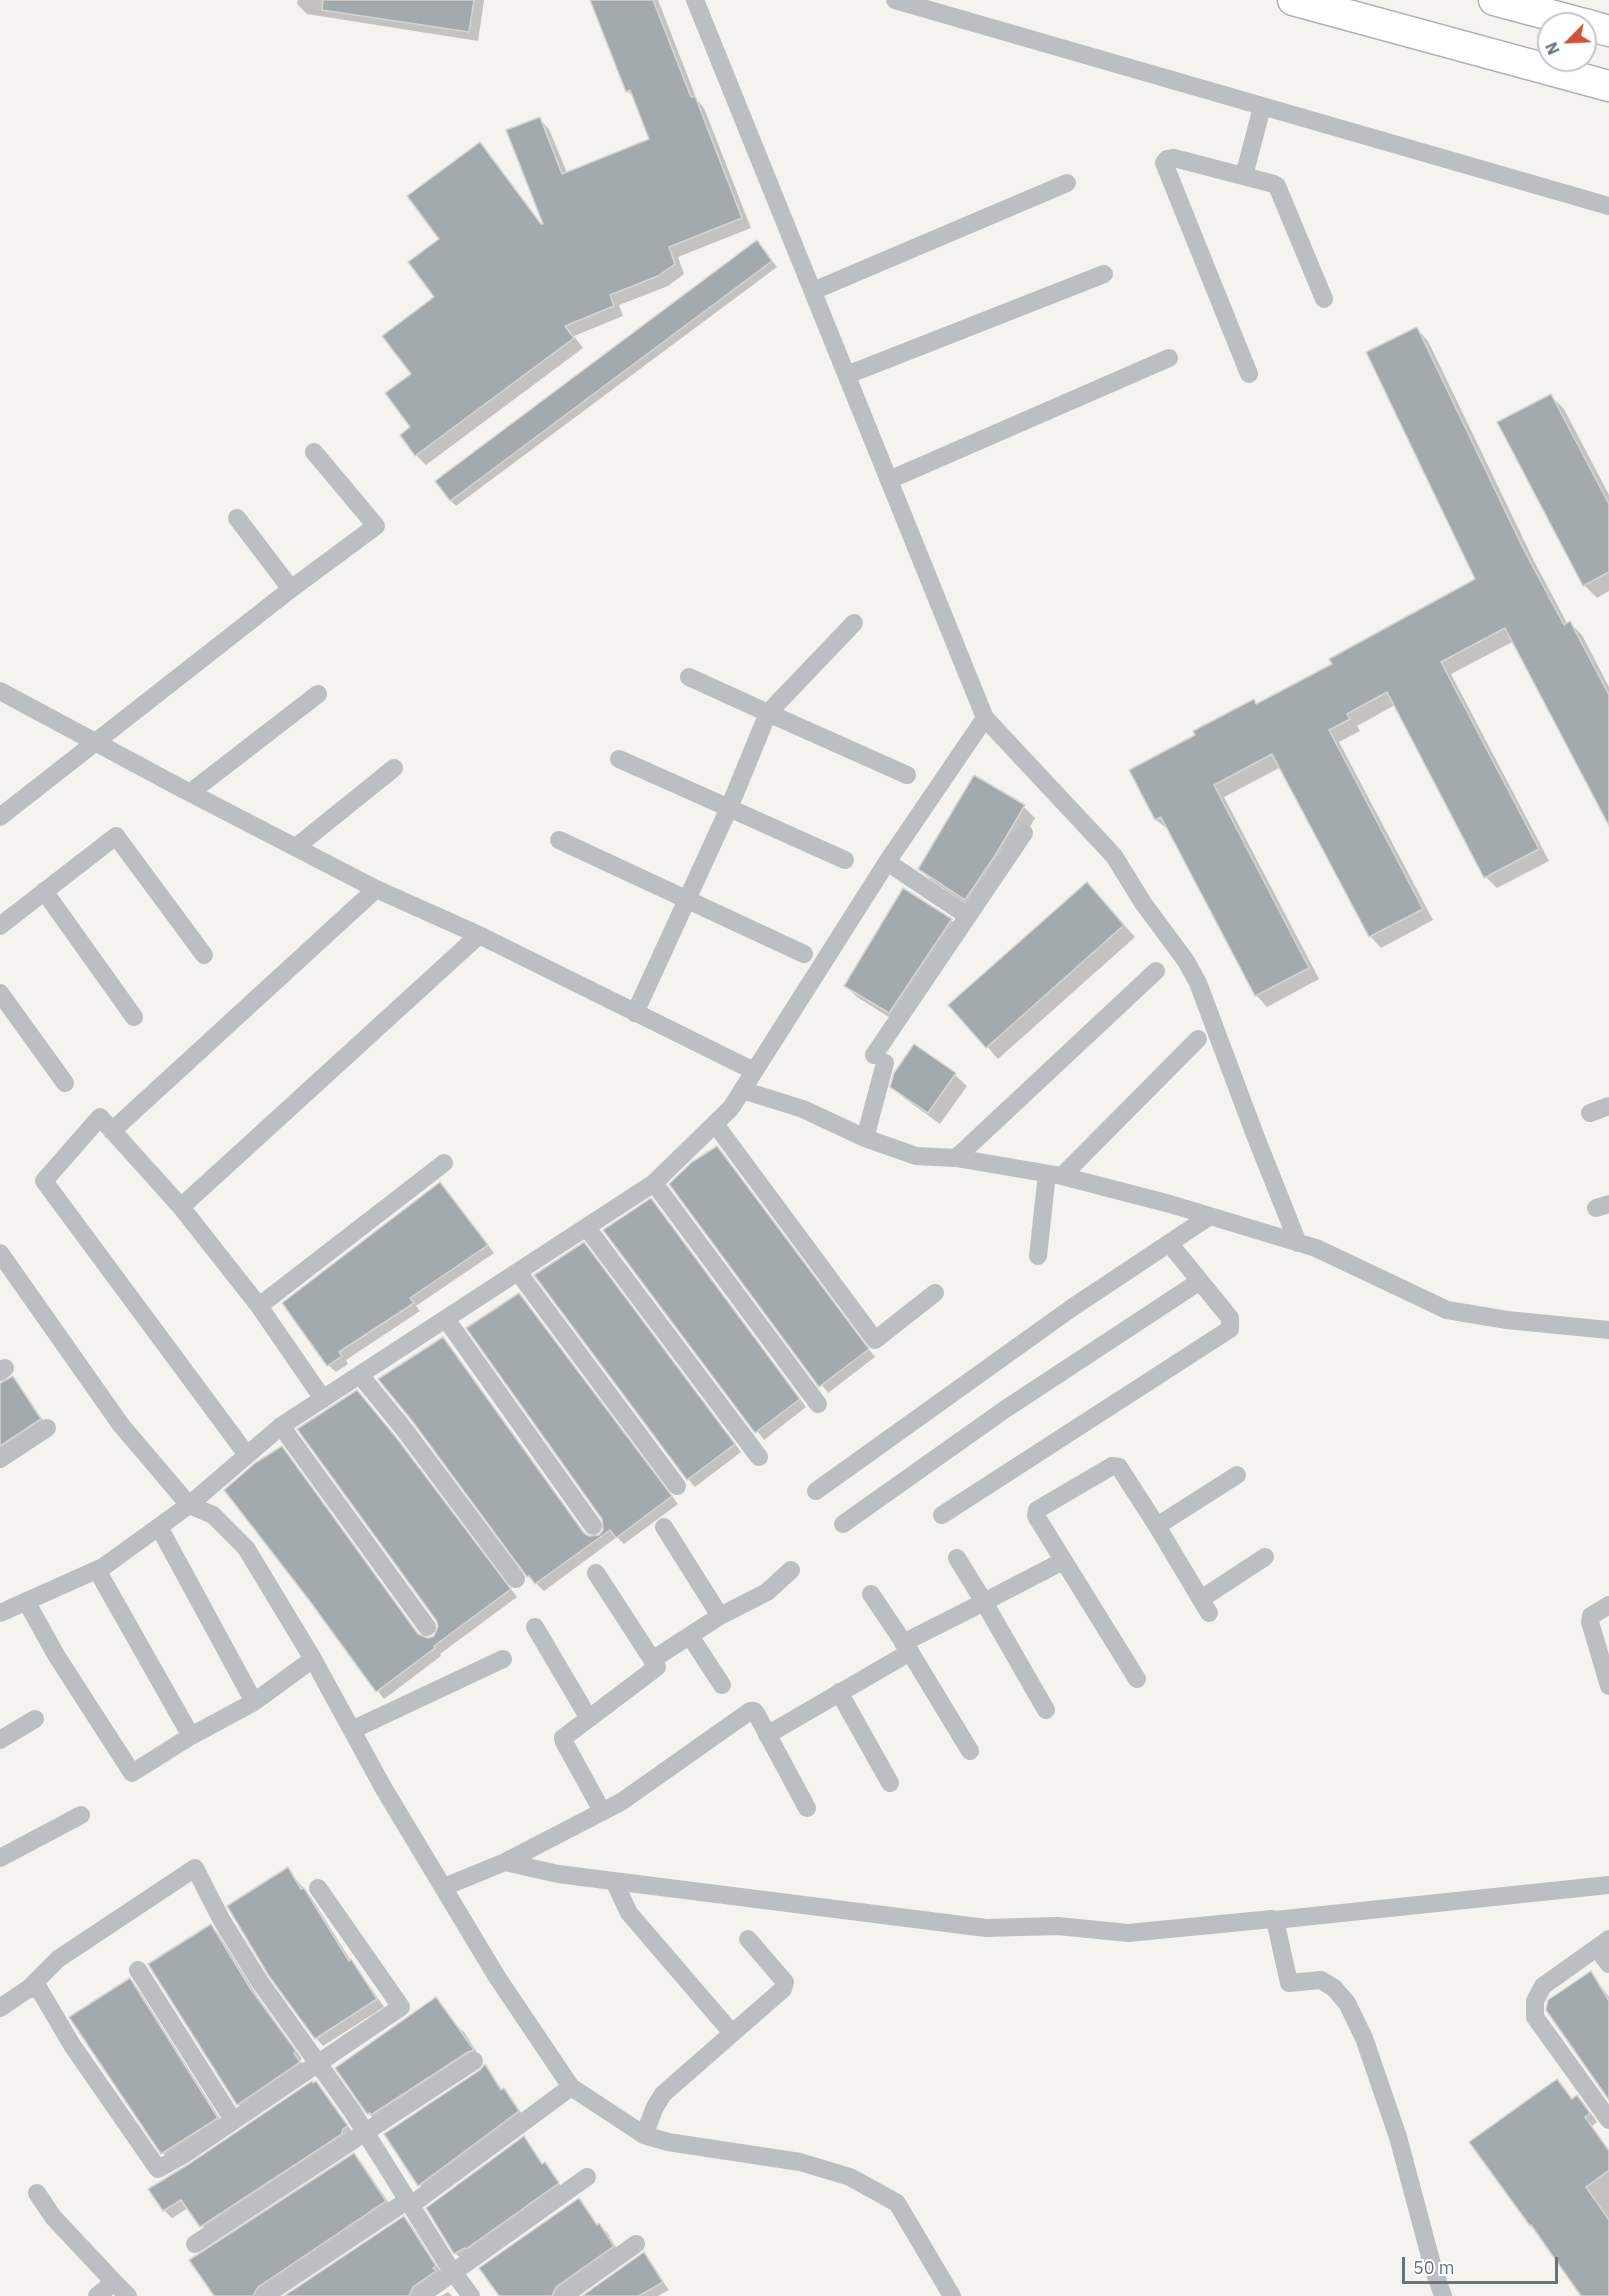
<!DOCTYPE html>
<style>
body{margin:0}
#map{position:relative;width:1609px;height:2296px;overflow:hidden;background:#f4f3f0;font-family:"IBM Plex Sans",sans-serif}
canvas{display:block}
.north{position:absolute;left:1537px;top:12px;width:60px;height:60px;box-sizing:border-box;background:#fff;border:2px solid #c2c7cb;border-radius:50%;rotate:246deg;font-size:16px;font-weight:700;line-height:24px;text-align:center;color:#66747d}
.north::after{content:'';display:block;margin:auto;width:21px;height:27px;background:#cc5238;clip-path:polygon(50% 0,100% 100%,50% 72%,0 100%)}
.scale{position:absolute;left:1402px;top:2257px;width:156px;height:27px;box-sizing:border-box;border:3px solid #66747d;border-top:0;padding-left:8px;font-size:18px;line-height:21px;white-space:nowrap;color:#66747d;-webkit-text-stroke:4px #fff;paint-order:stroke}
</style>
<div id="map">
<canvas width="1609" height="2296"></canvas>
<div class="north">N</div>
<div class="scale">50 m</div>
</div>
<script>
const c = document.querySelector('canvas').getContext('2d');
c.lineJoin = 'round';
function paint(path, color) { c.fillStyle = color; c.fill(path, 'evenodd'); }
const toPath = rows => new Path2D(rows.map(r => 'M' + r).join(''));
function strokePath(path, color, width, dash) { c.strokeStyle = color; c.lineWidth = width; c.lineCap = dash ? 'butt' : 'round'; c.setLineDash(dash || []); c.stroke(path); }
const shadow = toPath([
 [298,0,484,0,478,41,307,14,297,4],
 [592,0,658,0,697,100,704,108,751,228,678,257,684,274,668,286,619,305,623,316,574,336,583,348,426,465,416,455,412,427,413,375,436,297,441,239,479,144,489,154,545,229,539,119,549,129,567,173,651,140,635,98,627,91],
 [757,242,777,267,456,506,451,501,437,482],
 [1417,329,1428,341,1534,561,1568,625,1570,623,1582,635,1609,687,1609,818,1514,641,1451,674,1549,861,1497,888,1486,877,1395,705,1357,726,1360,731,1339,742,1433,920,1381,948,1370,936,1281,767,1224,797,1319,979,1267,1007,1256,995,1169,830,1156,820,1131,771,1197,736,1254,701,1258,705,1334,665,1477,580],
 [1551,396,1564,409,1609,495,1609,591,1597,598,1584,585],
 [1024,807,1035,818,1007,866,977,911,931,880,920,869],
 [904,890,951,920,963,932,900,1024,857,997,846,986],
 [1098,896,1135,937,998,1059,951,1005],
 [914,1046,955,1075,967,1086,940,1124,904,1098,892,1086],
 [717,1148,875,1357,828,1393,671,1184],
 [447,1192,494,1253,416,1306,420,1311,346,1360,348,1364,336,1372,328,1365],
 [651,1200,806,1407,764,1440,605,1230],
 [591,1252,741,1452,695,1487,688,1479],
 [519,1295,678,1504,624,1544,617,1537,544,1591,528,1576,414,1421,443,1339,588,1538,600,1537,605,1531,604,1519],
 [12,1378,20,1386,47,1426,0,1458,0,1384],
 [357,1392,402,1445,517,1597,440,1654,441,1656,384,1699,226,1490,281,1448,420,1636,428,1640,438,1633,440,1626],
 [287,1869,311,1897,351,1961,358,1969,384,2007,323,2046,316,2038],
 [211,1926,218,1933,258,1997,302,2059,300,2060,306,2070,245,2111,238,2104],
 [1591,1973,1609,1997,1609,2098],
 [129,1980,137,1987,224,2125,170,2161,163,2153,71,2018],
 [436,1999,456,2026,464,2032,480,2057,376,2121,368,2113],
 [485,2066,503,2091,511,2097,525,2119,427,2192,420,2185],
 [1557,2081,1573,2100,1577,2097,1586,2106,1597,2122,1592,2126,1609,2150,1609,2296,1583,2296],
 [316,2083,354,2134,209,2234,188,2208,172,2218,165,2211,150,2190],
 [524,2138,530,2144,527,2144,545,2171,544,2164,565,2191,463,2260,455,2253],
 [354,2155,361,2162,393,2209,264,2296,215,2296],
 [579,2199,598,2226,607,2232,620,2254,562,2296,500,2296],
 [404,2218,411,2225,442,2274,420,2296,287,2296],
 [643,2254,669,2290,658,2296,585,2296],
 [448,2292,452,2296,441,2296]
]);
const building = toPath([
 [323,0,474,0,469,32,322,10,323,0],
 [590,0,653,0,691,97,695,96,742,218,669,247,675,264,658,276,610,295,614,306,565,326,574,338,415,456,400,435,410,427,385,393,411,374,382,336,434,297,408,262,439,239,407,196,480,142,541,224,543,224,506,130,540,117,562,174,649,139,630,90,626,92,590,0],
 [757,240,772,261,450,501,435,481,757,240],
 [1417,327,1523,548,1564,625,1570,621,1609,695,1609,826,1505,628,1441,662,1539,849,1484,878,1387,692,1347,714,1350,719,1329,730,1423,909,1369,937,1272,754,1214,785,1309,968,1255,996,1161,817,1155,820,1129,770,1195,735,1193,731,1254,699,1256,704,1332,664,1329,659,1475,579,1366,352,1417,327],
 [1551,394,1609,504,1609,572,1583,586,1497,422,1551,394],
 [974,775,1025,805,996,854,965,900,918,869,974,775],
 [1087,882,1124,925,986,1048,948,1005,1087,882],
 [903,888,952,919,889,1013,844,986,903,888],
 [914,1044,956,1073,928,1113,890,1087,894,1073,914,1044],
 [717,1146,869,1349,819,1387,669,1184,692,1162,717,1146],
 [440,1182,488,1245,410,1298,414,1303,339,1352,342,1356,327,1366,282,1303,440,1182],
 [651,1198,800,1399,755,1433,603,1230,651,1198],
 [584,1242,735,1444,687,1480,534,1275,584,1242],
 [519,1293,672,1496,616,1538,610,1530,535,1584,529,1576,527,1577,413,1422,378,1379,443,1337,584,1533,589,1536,599,1535,603,1530,602,1519,466,1328,519,1293],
 [13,1376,41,1419,0,1446,0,1383,13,1376],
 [357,1390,395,1436,511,1589,434,1646,435,1648,376,1692,309,1600,224,1490,255,1463,282,1446,418,1634,428,1638,434,1636,438,1626,436,1620,297,1429,357,1390],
 [288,1867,301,1889,304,1888,349,1961,351,1959,377,1999,315,2039,269,1976,227,1906,288,1867],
 [211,1924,250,1988,296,2051,294,2053,300,2062,237,2105,148,1964,211,1924],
 [1591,1971,1609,2001,1609,2100,1546,2010,1548,2000,1591,1971],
 [130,1978,218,2118,161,2154,69,2017,130,1978],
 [436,1997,474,2050,468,2052,371,2115,370,2113,367,2114,335,2068,436,1997],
 [485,2064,501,2090,504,2088,519,2111,418,2186,384,2134,480,2070,485,2064],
 [1557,2079,1572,2099,1577,2095,1590,2113,1585,2117,1609,2151,1609,2170,1586,2187,1609,2220,1609,2296,1581,2296,1531,2225,1530,2226,1469,2142,1557,2079],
 [312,2081,313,2083,316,2081,348,2126,343,2129,342,2134,200,2227,181,2200,163,2211,148,2189,189,2164,312,2081],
 [524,2136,542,2164,545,2162,559,2183,466,2249,465,2248,454,2254,426,2208,524,2136],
 [354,2153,386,2201,258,2287,253,2296,214,2296,189,2260,354,2153],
 [579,2198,597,2225,599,2223,614,2246,556,2287,552,2296,499,2296,479,2268,579,2198],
 [404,2216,436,2266,433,2268,436,2271,413,2287,409,2296,284,2296,404,2216],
 [644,2252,663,2282,639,2296,582,2296,644,2252]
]);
const minor = toPath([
 [695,0,985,718,1114,856,1143,903,1186,961,1198,983,1255,1135,1298,1243],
 [895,0,1609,206],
 [1244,176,1262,107],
 [813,291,1067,183],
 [1249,374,1164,163,1167,159,1174,158,1274,184,1277,186,1324,299],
 [847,375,1104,274],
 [889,480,1169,358],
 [237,518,291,589],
 [689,677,768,713,854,623],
 [0,691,177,786,376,889,479,935,754,1071],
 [619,759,729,808,768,713,907,775],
 [191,792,318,694],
 [0,817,291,589,376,526,314,452],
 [559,840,804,954],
 [296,847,394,768],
 [887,862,968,916],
 [44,891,134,1017],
 [0,926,116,836,204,955],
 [0,993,65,1083],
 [635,1013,729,808,845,860],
 [874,1055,1024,833],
 [742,1090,803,1109,865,1138,916,1156,956,1158,1062,1176,1170,1204,1316,1248,1447,1310,1507,1320,1609,1330],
 [1590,1113,1609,1106],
 [715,1124,875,1340,935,1293],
 [112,1131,376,889],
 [865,1138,885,1063],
 [956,1158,1156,971],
 [1062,1176,1198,1039],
 [654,1183,818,1404],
 [181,1207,479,935],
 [1596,1208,1609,1204],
 [587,1228,759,1457],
 [0,1253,121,1425,189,1505,213,1515,246,1548,313,1659,384,1789,497,1977,571,2087,644,2135,668,2142,800,2162,850,2177,897,2203,952,2296],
 [1038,1256,1047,1174],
 [518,1272,677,1486],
 [259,1306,444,1163],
 [446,1319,593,1526],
 [0,1372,5,1368],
 [360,1375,404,1429,516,1579],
 [281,1426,427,1627],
 [247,1455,44,1181,100,1117,181,1207,259,1306,323,1399],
 [0,1459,47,1428],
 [816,1491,1073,1307,1210,1216],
 [942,1515,1230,1329,1230,1318,1169,1243],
 [843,1524,1004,1410,1200,1281],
 [1157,1526,1237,1475],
 [159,1527,254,1702,191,1736],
 [596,1573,657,1667,563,1738,564,1742,602,1811],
 [871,1594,910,1652],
 [1201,1599,1265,1557],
 [26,1601,56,1655,132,1773,191,1736,97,1570],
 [1609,1605,1591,1616,1590,1622,1609,1686],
 [0,1613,103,1567,189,1505,281,1426,654,1183,731,1108,887,862,985,718],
 [720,1616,767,1592,791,1570],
 [535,1627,588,1717],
 [690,1636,722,1685],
 [903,1643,984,1602,957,1558],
 [652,1660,720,1616,664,1527],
 [1137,1679,1036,1516,1037,1510,1112,1466,1119,1467,1157,1526,1209,1613],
 [839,1692,890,1783],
 [254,1702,313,1659],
 [1046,1710,984,1602,1063,1561],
 [352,1730,503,1659],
 [767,1735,910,1652,970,1751],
 [0,1740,35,1719],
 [0,1858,81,1815],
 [505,1862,558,1874,986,1928,1058,1926,1128,1933,1272,1919,1275,1920,1609,1885],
 [614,1881,629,1913,732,2033],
 [444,1887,505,1862,621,1802,750,1711,754,1711,757,1715,807,1808],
 [1275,1920,1289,1983,1321,1980,1334,1988,1347,2003,1364,2038,1398,2137,1432,2264,1443,2296],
 [1609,1939,1543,1986,1535,2001,1535,2017,1609,2120],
 [1597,1948,1609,1964],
 [138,1970,233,2120],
 [28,1989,58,1959,195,1868,221,1919,260,1982,352,2111,448,2265,471,2296],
 [0,2008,28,1989,39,1989,72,2045,158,2169,183,2155,401,2007,318,1888],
 [644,2135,655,2107,663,2094,783,1989,785,1982,748,1939],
 [37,2193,53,2217,114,2282],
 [411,2205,571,2087],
 [195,2244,474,2061],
 [97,2296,114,2282,128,2296],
 [264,2296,408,2200],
 [420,2296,587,2177],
 [563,2296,636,2244]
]);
const trunk = toPath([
 [1293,0,1609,86],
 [1494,0,1584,24],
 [1585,24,1609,31]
]);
paint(shadow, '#0003');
paint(building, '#a3aaae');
strokePath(building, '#d5d5d3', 1.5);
strokePath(trunk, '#afb2b4', 33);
strokePath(minor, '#bbbfc1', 18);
strokePath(trunk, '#fff', 30);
</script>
